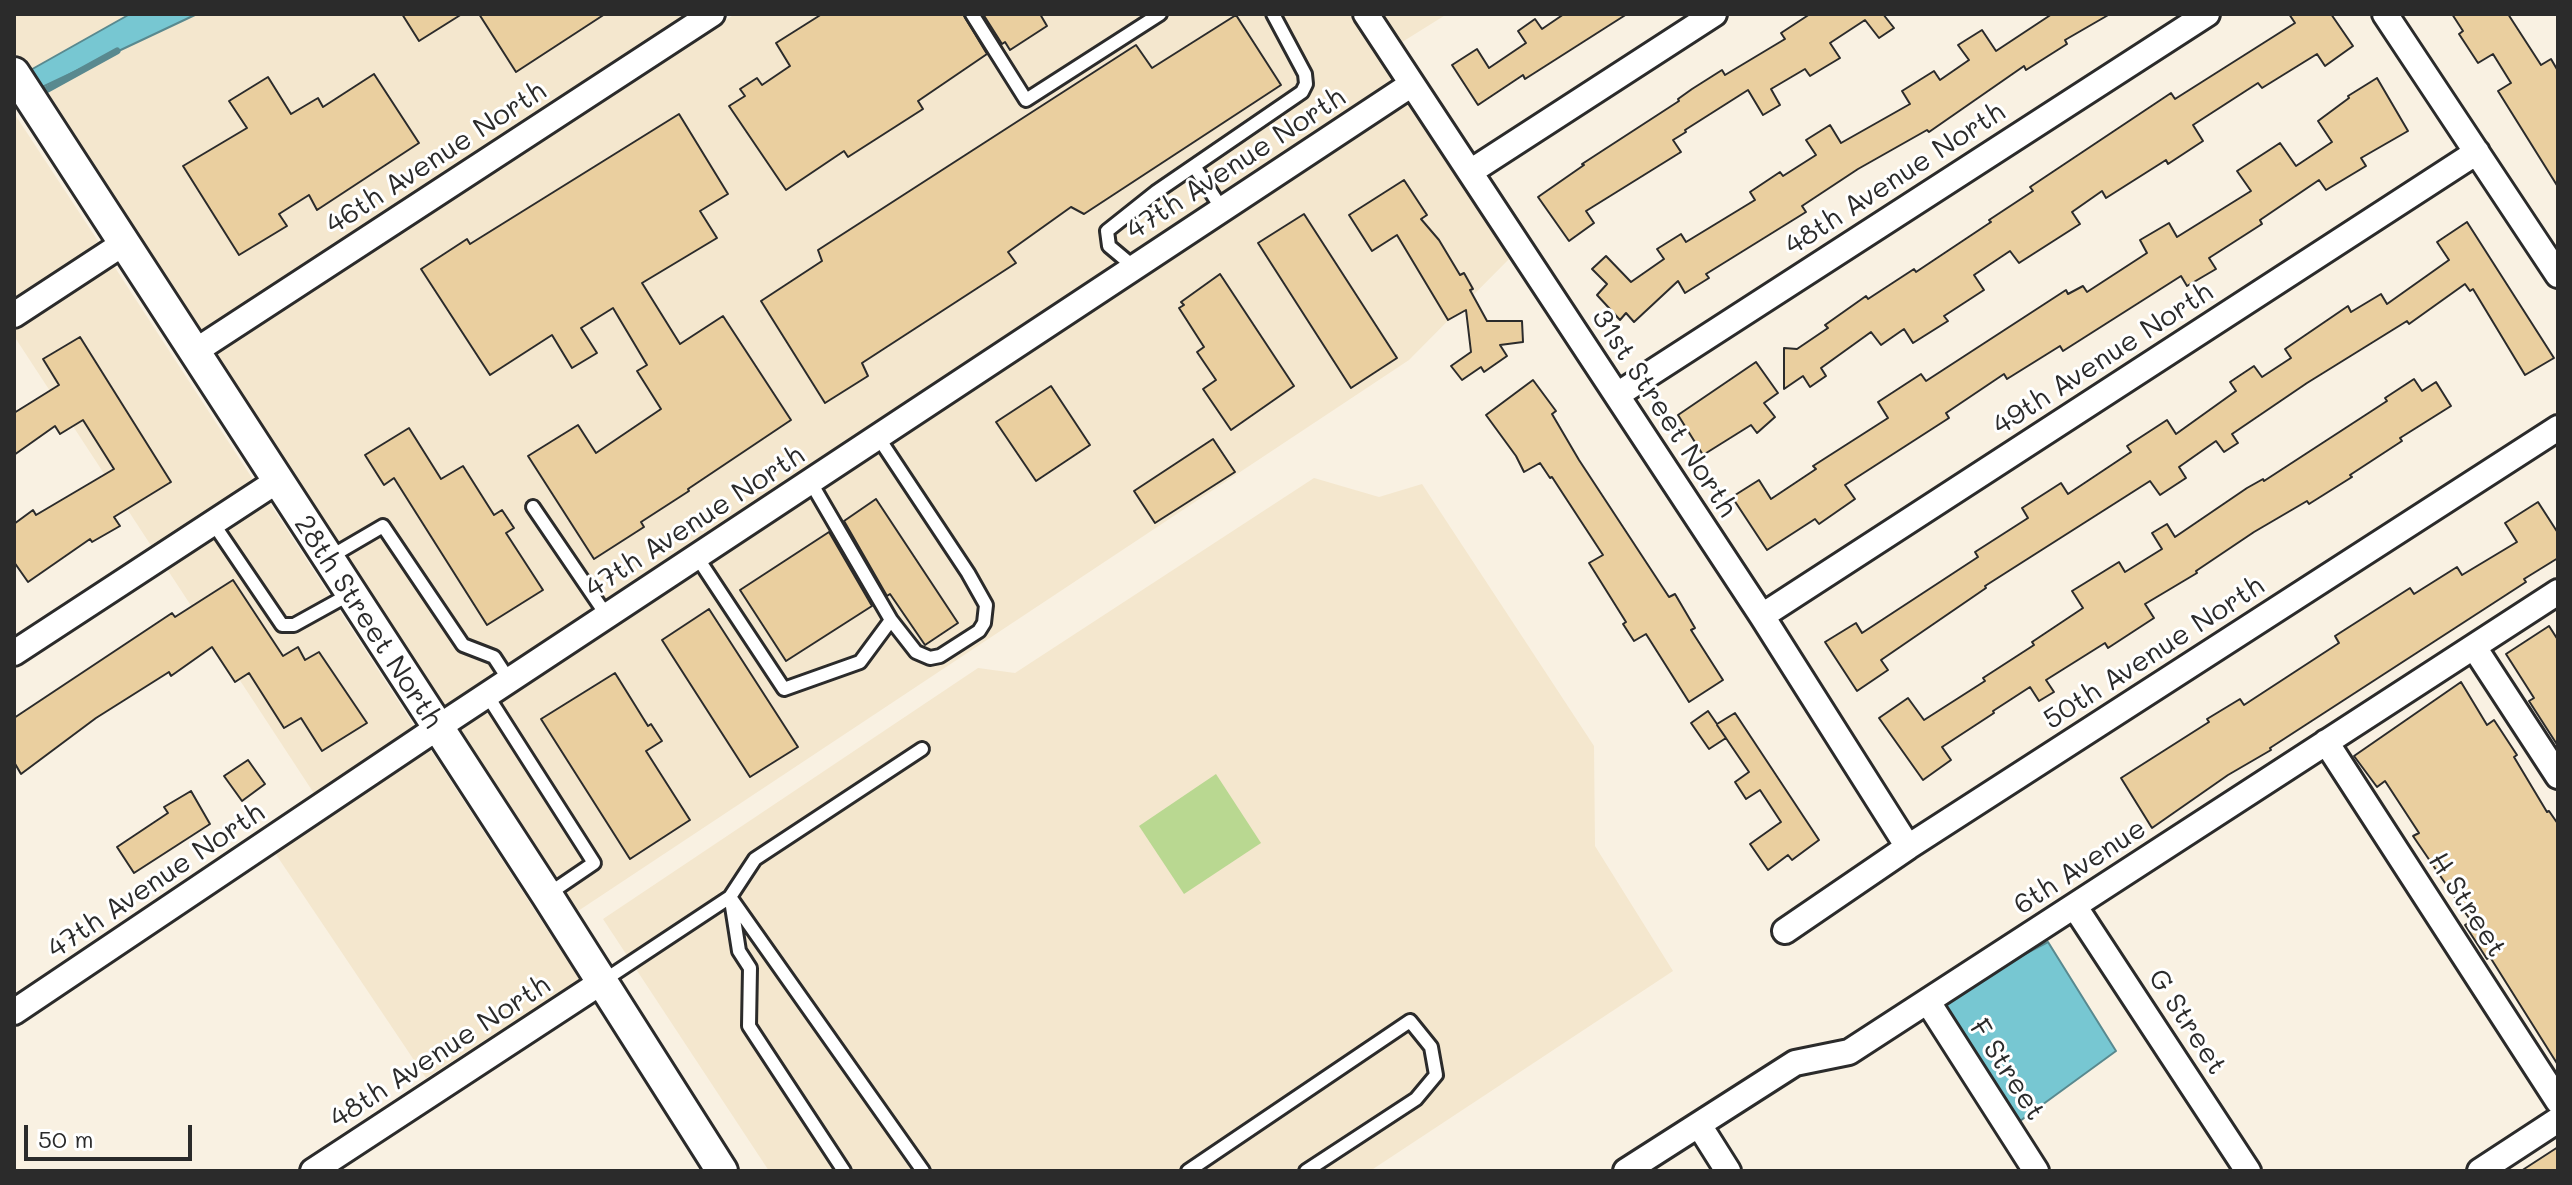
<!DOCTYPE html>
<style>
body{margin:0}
#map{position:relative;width:2572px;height:1185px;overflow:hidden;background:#f9f1e2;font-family:Mali,sans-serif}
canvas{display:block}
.frame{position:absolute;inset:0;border:16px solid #2b2b2b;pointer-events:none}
.scale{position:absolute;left:24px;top:1125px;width:168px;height:36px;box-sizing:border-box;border:4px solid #2b2b2b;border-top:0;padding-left:10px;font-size:24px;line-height:28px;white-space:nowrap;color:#2b2b2b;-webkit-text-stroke:6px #fff;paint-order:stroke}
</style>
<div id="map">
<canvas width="2572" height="1185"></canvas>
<div class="frame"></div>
<div class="scale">50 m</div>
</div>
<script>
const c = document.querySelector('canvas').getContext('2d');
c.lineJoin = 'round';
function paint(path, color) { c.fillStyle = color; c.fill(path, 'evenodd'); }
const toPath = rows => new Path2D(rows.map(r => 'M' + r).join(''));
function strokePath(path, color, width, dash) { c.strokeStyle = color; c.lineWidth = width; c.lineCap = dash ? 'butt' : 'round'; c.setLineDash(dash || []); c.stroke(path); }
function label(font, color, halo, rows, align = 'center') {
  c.font = font + ' Mali,sans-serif'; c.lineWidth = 6; c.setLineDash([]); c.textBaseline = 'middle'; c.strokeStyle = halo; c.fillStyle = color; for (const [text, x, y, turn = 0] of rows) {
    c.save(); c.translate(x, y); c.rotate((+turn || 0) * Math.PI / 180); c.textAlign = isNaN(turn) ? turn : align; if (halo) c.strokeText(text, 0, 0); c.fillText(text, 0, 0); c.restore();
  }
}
const built = toPath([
 [14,14,130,14,27,72,14,51],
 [197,14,688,14,197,335,38,89],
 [735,14,1352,14,1395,80,439,711,211,356],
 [1380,14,1447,14,1399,44],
 [1409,102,1512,256,1409,360,572,915,453,733],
 [14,113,100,244,14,300],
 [114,266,254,481,152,547,14,336,14,331],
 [1314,478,1379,497,1422,484,1594,746,1595,846,1673,971,1370,1171,769,1171,603,919,978,668,1015,673],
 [269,502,415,727,315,795,167,569],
 [430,749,580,980,426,1078,275,853]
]);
const green = toPath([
 [1216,774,1261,843,1184,894,1139,826]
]);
const water = toPath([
 [130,14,197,14,38,89,27,72,130,14],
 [2048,942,2116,1051,2020,1121,1938,999,2048,942]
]);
const stream = toPath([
 [37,95,117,51]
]);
const building = toPath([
 [402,14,462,14,419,41,402,14],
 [479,14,605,14,516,72,479,14],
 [822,14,963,14,987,54,918,101,923,109,848,157,844,151,786,190,729,106,745,96,740,89,757,78,762,85,790,66,776,43,822,14],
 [983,14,1040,14,1047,26,1010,50,1005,42,1002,44,983,14],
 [1564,14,1627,14,1525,79,1523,75,1478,105,1452,65,1477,49,1489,68,1526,43,1518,31,1535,19,1542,29,1564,14],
 [1810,14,1883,14,1894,28,1879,38,1865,20,1830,43,1840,58,1810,76,1805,69,1771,89,1780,105,1763,115,1748,90,1685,130,1686,132,1673,140,1681,152,1586,211,1594,223,1569,241,1538,197,1584,165,1582,164,1679,101,1678,99,1692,89,1722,70,1725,75,1785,39,1781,33,1810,14],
 [2052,14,2110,14,2065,40,2067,44,2026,70,2024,66,1929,132,1927,130,1858,169,1802,206,1806,212,1706,274,1709,278,1685,293,1678,281,1634,322,1626,313,1620,320,1597,295,1607,284,1592,269,1606,256,1631,282,1664,259,1657,249,1681,234,1686,242,1755,200,1750,192,1780,172,1783,176,1816,155,1806,140,1830,125,1841,143,1910,104,1902,91,1934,71,1940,80,1969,60,1958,45,1982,30,1996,51,2052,14],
 [2289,14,2331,14,2353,46,2325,66,2317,54,2262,88,2258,83,2193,125,2203,141,2168,164,2166,160,2106,198,2102,191,2072,212,2080,224,2019,263,2010,251,1974,275,1984,290,1944,316,1948,321,1913,343,1904,329,1881,345,1871,332,1821,368,1826,376,1810,387,1803,376,1784,389,1784,348,1797,349,1828,328,1825,325,1866,296,1868,299,1914,269,1916,272,1991,222,1989,220,2033,191,2030,187,2171,93,2175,99,2295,23,2289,14],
 [2452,14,2508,14,2541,65,2551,59,2558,71,2558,187,2498,91,2511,83,2493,54,2478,63,2459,34,2463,31,2452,14],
 [1236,15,1281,85,1084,214,1071,207,1008,252,1016,263,862,363,868,376,825,403,761,301,822,261,818,250,1136,45,1152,68,1236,15],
 [374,74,419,143,317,210,309,195,279,214,287,226,239,255,183,166,247,128,229,101,268,77,291,114,318,98,323,107,374,74],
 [2377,78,2408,131,2361,158,2366,166,2326,190,2319,180,2260,220,2262,224,2209,258,2216,269,2187,286,2181,276,2063,351,2060,346,2007,379,2004,374,1946,413,1949,418,1845,485,1855,499,1819,524,1815,519,1767,550,1732,497,1759,480,1771,499,1816,469,1813,466,1888,418,1878,402,1921,374,1926,381,2066,290,2068,294,2083,286,2087,292,2147,253,2140,240,2169,223,2177,237,2251,191,2237,171,2280,143,2296,166,2332,142,2318,121,2349,98,2348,96,2377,78],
 [679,114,728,194,700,211,717,238,642,283,680,344,723,316,791,420,688,489,689,491,641,522,644,527,594,559,528,456,578,425,596,453,661,409,637,371,647,365,613,308,581,328,597,353,572,368,552,335,490,375,421,269,467,239,470,244,679,114],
 [1404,180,1427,215,1421,219,1439,240,1460,275,1464,273,1473,289,1470,290,1487,321,1522,321,1523,342,1500,345,1507,356,1484,372,1481,367,1462,380,1451,366,1471,352,1466,310,1448,320,1397,235,1372,251,1349,215,1404,180],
 [1304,214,1397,358,1351,388,1258,243,1304,214],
 [2467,222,2554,358,2525,375,2473,289,2470,291,2465,284,2409,324,2407,321,2307,383,2232,434,2238,443,2224,452,2216,441,2179,467,2186,478,2160,495,2150,481,1985,586,1986,588,1881,660,1888,670,1857,691,1825,642,1856,623,1862,633,1978,557,1975,552,2028,518,2022,508,2061,483,2068,494,2131,452,2127,446,2167,420,2176,434,2236,391,2230,382,2254,366,2262,377,2291,358,2285,349,2348,306,2351,312,2381,294,2387,304,2449,260,2437,242,2467,222],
 [1220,274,1294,386,1231,430,1203,389,1216,380,1197,352,1204,347,1179,308,1184,305,1181,302,1220,274],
 [80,337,171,482,114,517,120,526,92,542,90,539,28,582,14,562,14,524,33,510,36,515,114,469,83,420,60,434,55,426,14,455,14,413,59,385,43,359,80,337],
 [1756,362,1778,393,1764,403,1775,417,1757,433,1751,425,1703,455,1678,415,1756,362],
 [2414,379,2422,391,2436,382,2451,406,2400,438,2402,441,2350,475,2352,477,2309,504,2307,501,2254,532,2196,571,2197,573,2145,604,2154,618,2108,648,2105,643,2046,680,2054,692,2039,701,2030,687,1993,711,1994,713,1942,747,1951,760,1923,780,1879,718,1908,698,1924,720,1985,681,1983,678,2034,645,2032,642,2083,608,2072,591,2119,562,2125,572,2162,549,2152,533,2167,524,2175,537,2247,488,2263,479,2264,481,2387,401,2385,398,2414,379],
 [1533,380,1556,411,1552,414,1579,460,1669,597,1675,594,1695,628,1691,630,1723,680,1689,702,1646,634,1634,641,1623,624,1626,622,1589,563,1603,555,1552,477,1550,478,1540,463,1524,472,1516,456,1486,415,1533,380],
 [1051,386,1090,445,1036,481,996,422,1051,386],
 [409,428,441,479,463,466,494,515,502,510,514,528,506,533,543,590,487,625,394,478,384,485,365,455,409,428],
 [1213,439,1235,472,1155,523,1134,491,1213,439],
 [876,499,958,623,925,645,890,594,887,596,844,521,876,499],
 [2538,502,2558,533,2558,558,2524,579,2526,582,2270,748,2271,750,2228,775,2152,828,2121,778,2209,722,2207,719,2240,699,2244,705,2339,643,2335,636,2410,588,2414,594,2457,567,2462,575,2517,542,2505,523,2538,502],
 [829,532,872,606,786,661,740,590,829,532],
 [233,580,283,656,298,647,305,660,319,652,367,723,322,751,301,718,284,728,249,673,235,682,212,647,171,676,169,672,96,718,21,774,14,762,14,718,172,613,175,617,233,580],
 [709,609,798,747,750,777,662,640,709,609],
 [2549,626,2558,640,2558,746,2529,701,2534,698,2506,654,2549,626],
 [615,673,648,726,651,724,662,741,646,751,690,820,630,859,541,719,615,673],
 [2461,682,2487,725,2494,720,2517,755,2514,757,2547,812,2549,811,2558,824,2558,1065,2490,957,2487,959,2465,925,2471,921,2413,836,2419,833,2385,781,2377,787,2354,756,2461,682],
 [1708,711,1717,724,1735,713,1819,840,1792,860,1788,855,1768,870,1750,844,1781,822,1760,790,1746,799,1735,782,1749,772,1717,725,1726,738,1709,749,1691,723,1708,711],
 [248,760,265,784,242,801,224,776,248,760],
 [191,791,210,824,134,873,117,847,168,813,164,807,191,791],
 [2558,1147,2558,1171,2521,1171,2558,1147]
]);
const service = toPath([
 [972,14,1026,100,1160,14],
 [1194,166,1222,209],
 [1134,267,1109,246,1107,231,1156,192,1302,92,1306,84,1305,74,1273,14],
 [878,437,968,573,986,605,984,623,979,631,940,656,930,658,916,652,891,620],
 [533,507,607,616],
 [213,523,282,625,294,625,350,594],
 [330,557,383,526,463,645,494,657,509,680],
 [697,557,784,689,860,662,891,620,810,481],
 [487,695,594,863,547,895],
 [730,897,923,1171],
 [731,900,739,951,750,968,749,1026,844,1171],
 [603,981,730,897,755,859,922,749],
 [1188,1171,1410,1021,1431,1047,1436,1075,1416,1099,1306,1171]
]);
const minor = toPath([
 [1366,14,1762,616,1908,847],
 [2385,14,2558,275],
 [1470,172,1714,14],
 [14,315,124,243],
 [194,352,712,14],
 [1617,395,2207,14],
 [1762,616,2477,152],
 [2474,647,2558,776],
 [14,653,277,481],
 [2326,742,2558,1101],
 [2075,907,2248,1171],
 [1785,931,1908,847,2558,428],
 [1928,1002,2036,1171],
 [14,1012,437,728,1412,84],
 [1699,1125,1728,1171],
 [313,1171,600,983],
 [1626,1171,1795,1063,1849,1052,2558,592],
 [2480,1171,2558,1120]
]);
const tertiary = toPath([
 [14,73,547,895,722,1171]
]);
const streetNames = [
 ["46th Avenue North",436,158,-33],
 ["47th Avenue North",1236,164,-33],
 ["48th Avenue North",1895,179,-33],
 ["49th Avenue North",2103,359,-33],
 ["31st Street North",1664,413,57],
 ["47th Avenue North",695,522,-33],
 ["28th Street North",368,622,57],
 ["50th Avenue North",2154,653,-33],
 ["6th Avenue",2080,867,-33],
 ["47th Avenue North",156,881,-34],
 ["H Street",2467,905,57],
 ["G Street",2187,1022,57],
 ["48th Avenue North",440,1052,-33],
 ["F Street",2007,1070,57]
];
paint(built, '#f4e7ce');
paint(green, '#b9d891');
paint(water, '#77c7d2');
strokePath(water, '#59898f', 2);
strokePath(stream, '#59898f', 7);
paint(building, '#eacf9f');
strokePath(building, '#2b2b2b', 2);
strokePath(service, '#2b2b2b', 18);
strokePath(minor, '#2b2b2b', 30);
strokePath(tertiary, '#2b2b2b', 36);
strokePath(service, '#fff', 12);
strokePath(minor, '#fff', 24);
strokePath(tertiary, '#fff', 30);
label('28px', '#2b2b2b', '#fff', streetNames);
</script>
